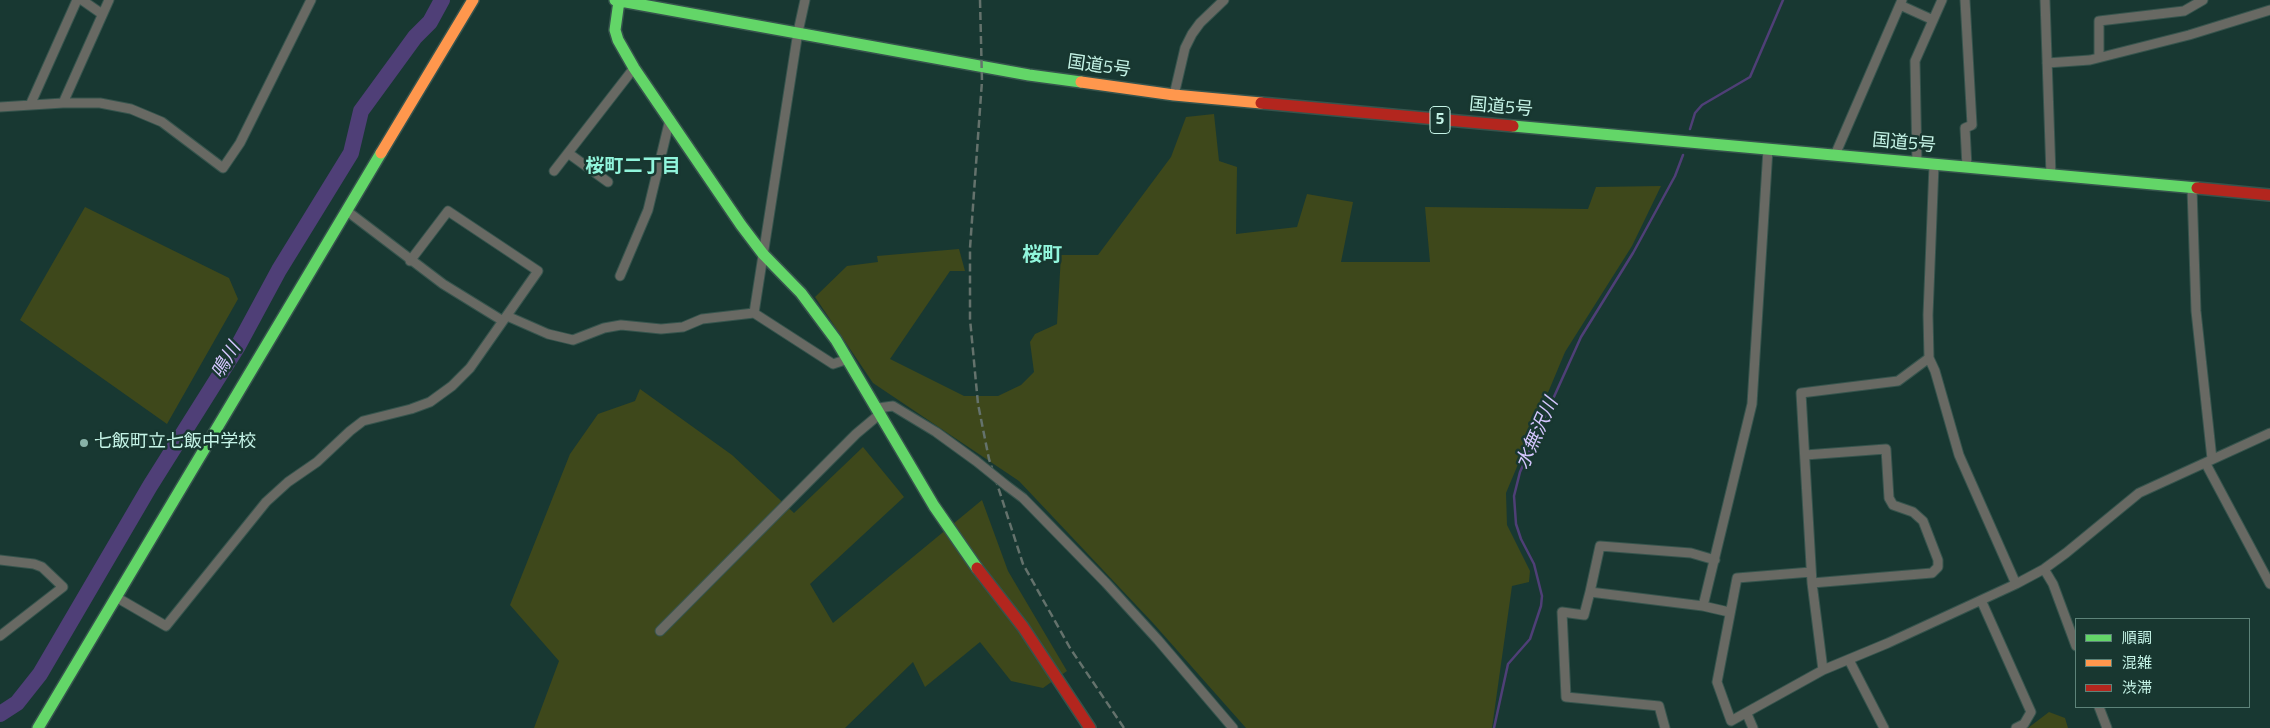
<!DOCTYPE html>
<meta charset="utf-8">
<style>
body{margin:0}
#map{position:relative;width:2270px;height:728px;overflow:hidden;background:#183832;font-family:"Titillium Web","Noto Sans JP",sans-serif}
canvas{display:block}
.legend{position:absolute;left:2075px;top:618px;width:175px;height:90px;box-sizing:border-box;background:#183730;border:1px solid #5d8379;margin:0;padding:6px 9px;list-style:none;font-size:15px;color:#c5f4e7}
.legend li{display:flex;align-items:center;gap:10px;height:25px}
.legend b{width:25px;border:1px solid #5d8379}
</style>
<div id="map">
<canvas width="2270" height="728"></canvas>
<ul class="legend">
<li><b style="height:6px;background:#63d668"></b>順調</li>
<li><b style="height:6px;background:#ff974d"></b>混雑</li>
<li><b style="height:6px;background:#b3261e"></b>渋滞</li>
</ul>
</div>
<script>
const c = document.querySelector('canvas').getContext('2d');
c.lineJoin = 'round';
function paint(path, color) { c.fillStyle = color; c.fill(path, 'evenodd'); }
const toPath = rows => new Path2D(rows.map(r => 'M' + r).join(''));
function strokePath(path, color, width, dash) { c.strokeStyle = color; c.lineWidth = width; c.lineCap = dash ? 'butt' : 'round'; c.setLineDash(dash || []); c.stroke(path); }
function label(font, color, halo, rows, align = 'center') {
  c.font = font + ' "Titillium Web","Noto Sans JP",sans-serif'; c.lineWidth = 5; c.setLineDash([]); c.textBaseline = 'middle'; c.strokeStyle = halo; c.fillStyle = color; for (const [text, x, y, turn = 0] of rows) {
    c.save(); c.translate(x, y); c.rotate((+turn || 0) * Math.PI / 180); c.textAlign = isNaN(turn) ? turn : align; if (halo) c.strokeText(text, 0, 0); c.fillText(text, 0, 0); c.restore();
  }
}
const green = toPath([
 [1214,114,1219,161,1237,167,1236,234,1297,227,1307,194,1353,202,1341,262,1430,262,1425,207,1588,209,1596,187,1661,186,1632,246,1565,352,1506,493,1507,525,1530,571,1529,582,1512,586,1492,728,1246,728,1153,623,1019,481,873,383,815,297,847,266,878,262,877,256,959,249,965,271,950,271,890,359,964,396,998,396,1021,385,1034,372,1030,342,1035,334,1057,324,1061,255,1098,255,1171,157,1186,117],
 [85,207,229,278,238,299,167,424,20,320],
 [640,389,732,455,794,513,863,447,904,497,810,584,833,623,982,500,1008,571,1067,671,1043,688,1011,681,980,642,925,687,913,662,845,728,534,728,559,661,510,605,570,454,598,414,635,401],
 [2049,712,2065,718,2068,728,2028,728]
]);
const stream = toPath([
 [1690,129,1695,113,1702,105,1750,77,1783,0],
 [1494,728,1508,664,1530,639,1541,606,1542,596,1534,564,1521,539,1516,524,1514,496,1520,472,1581,337,1633,253,1675,176,1683,155]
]);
const river = toPath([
 [0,714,17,703,40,674,150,486,238,346,279,270,351,153,361,111,415,37,430,22,442,0]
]);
const street = toPath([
 [82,0,102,14],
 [1965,0,1972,125,1965,128,1967,167],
 [2045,0,2051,175],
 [1900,5,1933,20],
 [2099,57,2099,21,2184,11,2203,0],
 [2047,63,2090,60,2189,35,2270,10],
 [1174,95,1185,48,1192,34,1200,23,1224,0],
 [31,103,77,0],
 [63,103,109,0],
 [0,107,63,103,100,103,131,109,162,122,223,168,240,143,311,0],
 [568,153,608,182],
 [1835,155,1902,0],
 [1917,163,1915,61,1942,0],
 [1934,165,1928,315,1929,358,1935,371,1959,455,2016,584],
 [554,171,634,68],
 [2192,188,2196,311,2212,459],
 [347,211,443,284,503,321],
 [620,276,648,210,670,119],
 [754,313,798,32,805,0],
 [507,316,548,334,573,340,604,328,621,325,661,329,683,327,702,319,754,313,833,364,848,359],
 [878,408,893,406,936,432,976,461],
 [1805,455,1886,449,1889,498,1893,505,1913,512,1923,521,1938,560,1938,567,1932,573,1812,583],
 [2206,464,2270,584],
 [1007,486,1023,498,1106,583,1158,640,1233,728],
 [0,560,34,564,42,567,63,587,0,636],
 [1715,560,1691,553,1600,546,1590,592,1703,606,1729,612],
 [2044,569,2053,584,2076,646],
 [1811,572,1737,578,1717,682,1731,721,1823,670,1888,643,2016,584,2044,569,2066,553,2139,493,2270,433],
 [1590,592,1584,615,1562,612,1566,697,1659,706,1665,728],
 [116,597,166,626,266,502,288,482,317,462,350,431,363,421,411,409,430,402,452,386,470,368,538,271,448,211,410,261],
 [1981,600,2031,712,2024,724,2016,728],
 [1703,606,1752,404,1768,149],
 [660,631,856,434,881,413],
 [1849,660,1884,728],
 [1823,670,1812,583,1801,393,1898,381,1929,358],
 [2099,707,2107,728],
 [1747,714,1753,728]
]);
const fast = toPath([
 [615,0,1029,75,1081,82],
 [619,1,615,30,618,40,634,68,741,225,763,254,801,293,836,340,934,506,977,568],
 [1513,126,2197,188],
 [38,728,381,153]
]);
const slow = toPath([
 [1081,82,1174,95,1261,103],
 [381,153,473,0]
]);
const jam = toPath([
 [1261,103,1513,126],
 [2197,188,2270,195],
 [977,568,1023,627,1090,728]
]);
const rail = toPath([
 [980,0,982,81,970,248,970,319,978,404,989,459,1023,564,1070,648,1124,728]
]);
const streetBridge = toPath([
 [976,461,1007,486]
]);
const markers = [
 [84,443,5,"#88b2a8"]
];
const shields = [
 [1440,120,20]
];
const shieldNames = [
 ["5",1440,120]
];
const streetNames = [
 ["国道5号",1099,67,8],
 ["国道5号",1501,108,5],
 ["国道5号",1904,144,5]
];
const poiNames = [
 ["七飯町立七飯中学校",94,443]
];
const neighbourhoodNames = [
 ["桜町二丁目",633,167]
];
const waterNames = [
 ["鳴川",227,361,-59],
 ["水無沢川",1538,434,-66]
];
const quarterNames = [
 ["桜町",1042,256]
];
paint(green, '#3e481b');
strokePath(stream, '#4f3f77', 2.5);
strokePath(river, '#4f3f77', 16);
strokePath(street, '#36544d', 11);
strokePath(fast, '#36544d', 14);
strokePath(slow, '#36544d', 14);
strokePath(jam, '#36544d', 14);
strokePath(street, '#686963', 9);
strokePath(fast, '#63d668', 11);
strokePath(slow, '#ff974d', 11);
strokePath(jam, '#b3261e', 11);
strokePath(rail, '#64726c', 2.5, [8, 4]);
strokePath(streetBridge, '#36544d', 11, []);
strokePath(streetBridge, '#686963', 9);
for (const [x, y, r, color] of markers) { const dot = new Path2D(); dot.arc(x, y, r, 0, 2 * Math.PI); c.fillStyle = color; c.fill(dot); strokePath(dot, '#183730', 2); }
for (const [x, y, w] of shields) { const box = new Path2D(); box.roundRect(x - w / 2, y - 13.5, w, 27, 4); c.fillStyle = '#183730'; c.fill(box); strokePath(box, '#c5f4e7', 1); }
label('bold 16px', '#c5f4e7', null, shieldNames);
label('18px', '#c5f4e7', '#183730', streetNames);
label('18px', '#c5f4e7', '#183730', poiNames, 'left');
label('bold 19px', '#91f5dc', '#183730', neighbourhoodNames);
label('italic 19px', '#d4c6fe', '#183730', waterNames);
label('bold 20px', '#91f5dc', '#183730', quarterNames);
</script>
